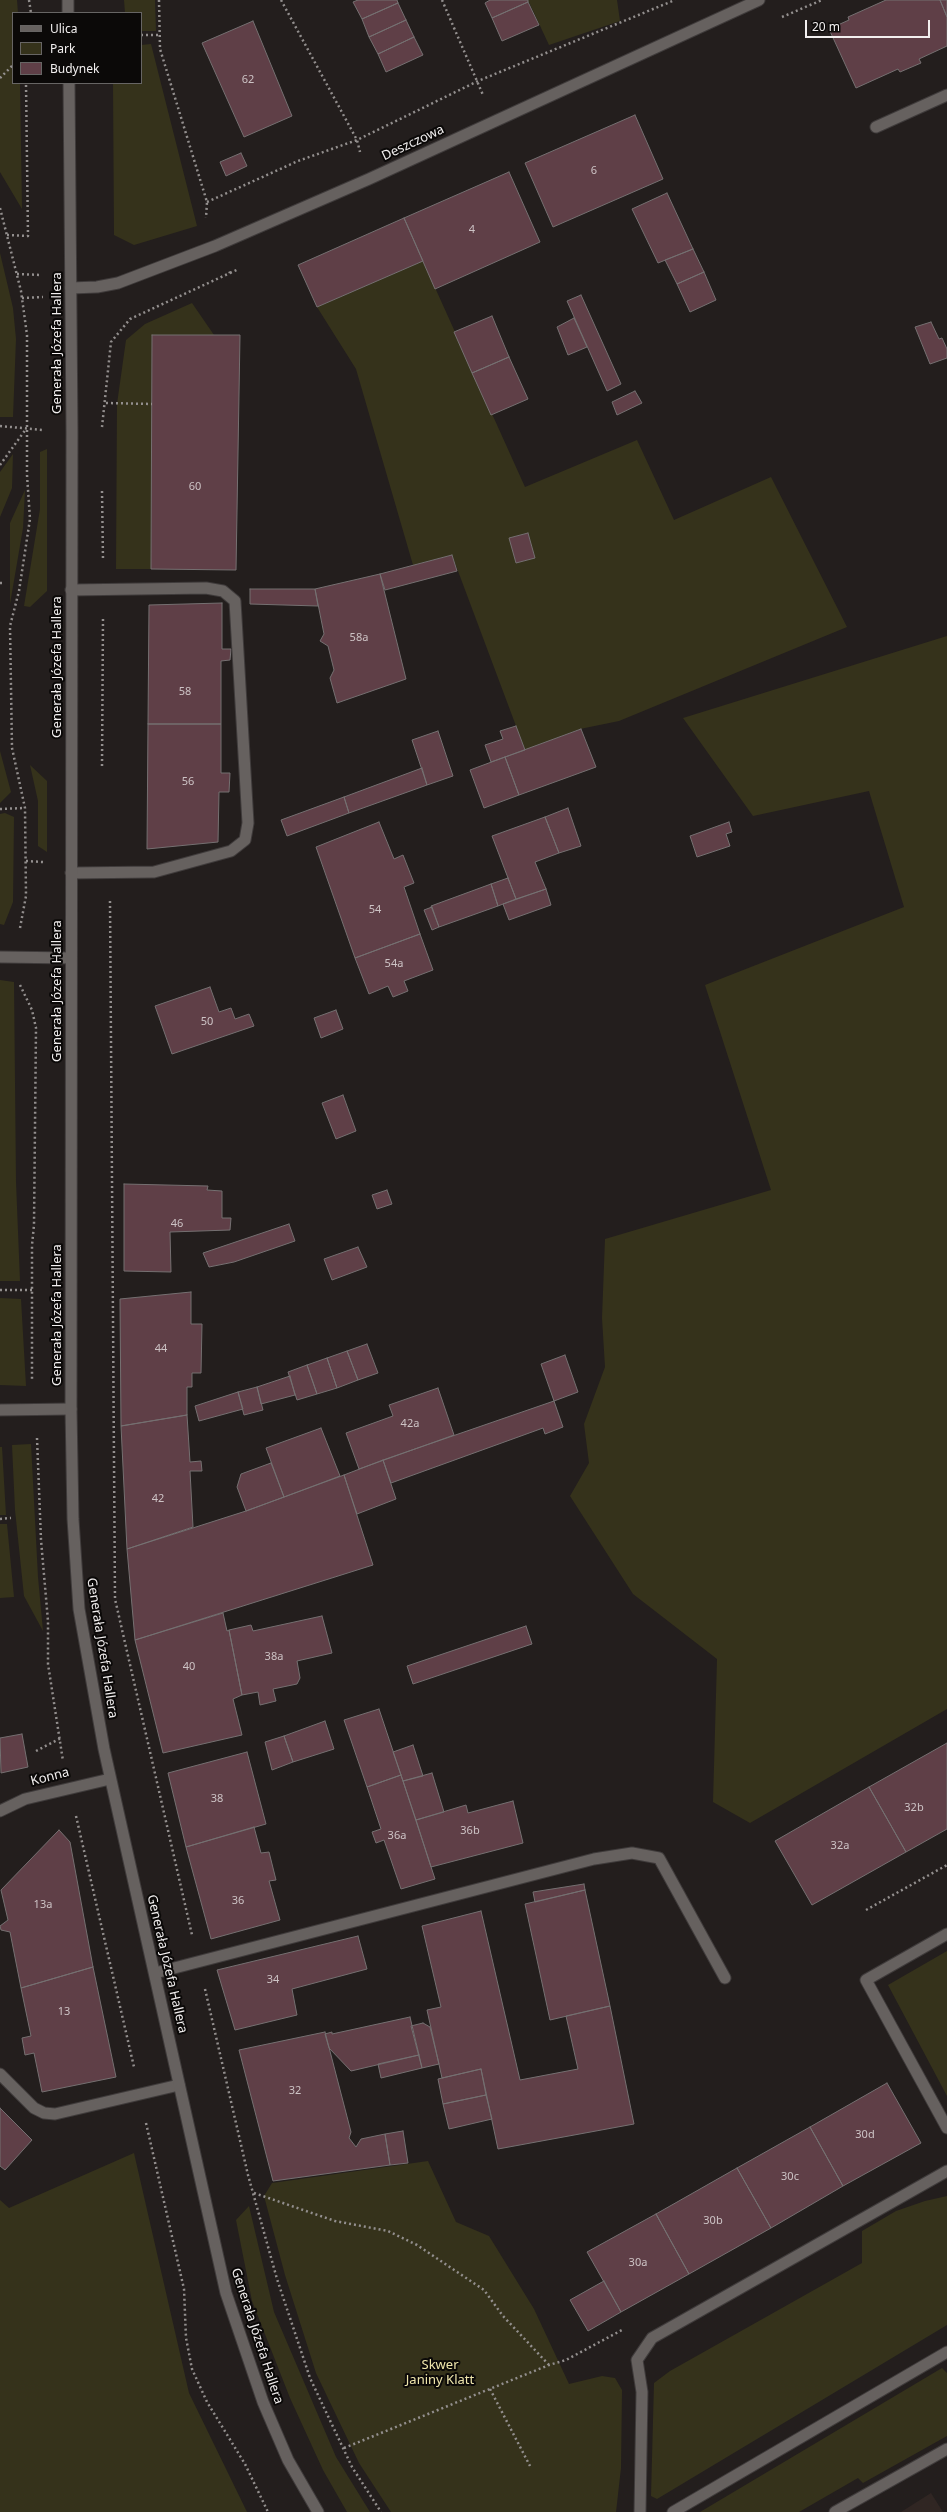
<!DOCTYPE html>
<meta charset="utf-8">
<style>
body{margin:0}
#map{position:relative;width:947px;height:2512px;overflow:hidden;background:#231e1d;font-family:"Noto Sans",sans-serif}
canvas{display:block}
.legend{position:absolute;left:12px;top:12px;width:130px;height:72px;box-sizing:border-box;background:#0b0908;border:1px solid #676564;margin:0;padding:5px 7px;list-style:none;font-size:12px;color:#f2efef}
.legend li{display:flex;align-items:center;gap:8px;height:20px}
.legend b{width:20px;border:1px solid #676564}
.scale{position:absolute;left:805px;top:20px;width:125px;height:18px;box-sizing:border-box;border:2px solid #f2efef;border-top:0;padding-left:5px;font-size:12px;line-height:14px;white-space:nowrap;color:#f2efef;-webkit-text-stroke:3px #0b0908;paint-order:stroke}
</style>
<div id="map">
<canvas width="947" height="2512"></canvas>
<ul class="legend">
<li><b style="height:5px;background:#66615f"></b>Ulica</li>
<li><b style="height:11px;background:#35321b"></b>Park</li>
<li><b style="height:11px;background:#5f3f47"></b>Budynek</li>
</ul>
<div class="scale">20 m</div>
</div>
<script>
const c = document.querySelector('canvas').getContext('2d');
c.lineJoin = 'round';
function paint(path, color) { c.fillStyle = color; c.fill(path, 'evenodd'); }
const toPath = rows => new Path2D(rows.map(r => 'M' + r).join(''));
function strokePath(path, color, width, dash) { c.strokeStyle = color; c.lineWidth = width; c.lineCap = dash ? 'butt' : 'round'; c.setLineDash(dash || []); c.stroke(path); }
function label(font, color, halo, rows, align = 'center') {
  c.font = font + ' "Noto Sans",sans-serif'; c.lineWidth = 4; c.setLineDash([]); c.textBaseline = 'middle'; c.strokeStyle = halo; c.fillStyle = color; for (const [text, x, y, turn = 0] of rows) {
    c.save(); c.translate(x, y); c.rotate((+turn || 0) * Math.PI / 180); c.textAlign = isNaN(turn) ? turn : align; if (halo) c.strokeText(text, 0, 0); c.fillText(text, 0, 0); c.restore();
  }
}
const built = toPath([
 [931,2493,943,2512,901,2512]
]);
const green = toPath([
 [0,0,17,0,18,13,13,13,13,83,20,83,22,209,0,172],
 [124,0,155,0,156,31,141,31,141,13,125,13],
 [528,0,617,0,620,21,549,45],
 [151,44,197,226,134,245,114,235,113,83,141,83,141,45],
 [0,253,13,308,16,339,13,417,0,417],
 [423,261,525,487,637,440,674,520,771,477,847,627,619,721,580,729,525,750,452,555,413,565,356,369,317,307],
 [528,533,535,558,516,563,510,538],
 [192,303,214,335,152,335,151,569,116,569,117,404,126,340,145,324],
 [47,449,47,591,30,607,24,606,40,509,40,452],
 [13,454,12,488,0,517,0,472],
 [25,490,23,528,10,604,10,523],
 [947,636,947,1709,750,1823,713,1802,717,1659,633,1594,570,1496,589,1463,584,1424,605,1367,602,1318,605,1239,771,1190,705,985,904,907,869,791,753,816,683,718],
 [0,751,11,792,0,803],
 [30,765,47,781,47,852,38,846,38,801],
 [5,813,14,817,13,902,4,925,0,924,0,814],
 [0,980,14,982,16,1182,20,1281,0,1281],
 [0,1298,21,1299,26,1386,0,1385],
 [31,1444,38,1577,43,1631,24,1596,15,1510,12,1445],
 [0,1447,2,1447,6,1515,0,1515],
 [0,1524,7,1524,14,1597,0,1598],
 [947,1951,947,2096,888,1985],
 [134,2153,189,2393,247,2512,0,2512,0,2200,9,2208],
 [428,2161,456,2222,489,2236,534,2309,569,2384,602,2376,615,2378,622,2390,621,2468,616,2512,391,2512,359,2463,316,2373,285,2275,264,2196,272,2183],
 [947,2196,947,2325,657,2499,651,2496,654,2383,670,2371,862,2263,862,2231,896,2211,925,2201],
 [249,2206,274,2312,336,2457,370,2512,347,2512,323,2470,290,2398,252,2301,236,2220],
 [942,2368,947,2373,947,2436,863,2483,858,2478,799,2512,700,2512]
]);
const building = toPath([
 [358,0,397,0,398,3,362,19,353,2,358,0],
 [490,0,528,0,528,2,492,18,485,3,490,0],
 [886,0,940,0,947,17,947,46,919,59,921,63,900,72,898,69,856,88,829,29,849,20,848,17,886,0],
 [940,0,947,0,947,17,940,0],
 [528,2,539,25,502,41,492,18,528,2],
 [398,3,406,20,369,37,362,19,398,3],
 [406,20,414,37,378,54,369,37,406,20],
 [253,21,292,116,244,137,202,43,253,21],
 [414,37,423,55,386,72,378,54,414,37],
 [635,115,663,179,553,227,525,163,635,115],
 [241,153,247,166,226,176,220,162,241,153],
 [509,172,540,242,435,289,404,218,509,172],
 [667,193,693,249,658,263,632,209,667,193],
 [404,218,423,261,317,307,298,265,404,218],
 [693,249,704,272,677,284,665,260,693,249],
 [704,272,716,300,690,312,677,284,704,272],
 [581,295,621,384,607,391,567,301,581,295],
 [492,316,509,357,472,373,454,332,492,316],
 [574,318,587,347,568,355,557,327,574,318],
 [931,322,939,339,942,338,947,349,947,358,930,364,915,327,931,322],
 [152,335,240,335,236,570,151,569,152,335],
 [509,357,528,399,491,415,472,373,509,357],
 [635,391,642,403,617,415,612,402,635,391],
 [528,533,535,558,516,563,509,538,528,533],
 [452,555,457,571,385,590,380,574,452,555],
 [380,574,406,679,337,703,330,678,334,670,328,646,320,641,324,634,315,589,380,574],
 [250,589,315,589,318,606,250,604,250,589],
 [222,603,222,649,231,649,230,660,221,661,221,724,148,724,149,605,222,603],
 [148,724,221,724,221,773,230,773,229,792,219,792,218,842,147,849,148,724],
 [516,726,525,750,491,762,485,745,503,739,500,731,516,726],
 [581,729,596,767,519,795,505,757,581,729],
 [438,731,453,776,427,785,412,740,438,731],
 [505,757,519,795,484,808,470,770,505,757],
 [422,768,427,785,349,813,344,797,422,768],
 [344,797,349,813,287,836,281,820,344,797],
 [568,808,581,846,559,853,545,817,568,808],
 [545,817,559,853,535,862,546,889,516,899,492,836,545,817],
 [379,822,394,859,403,855,414,883,404,887,420,934,355,958,316,847,379,822],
 [729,822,732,832,726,834,730,846,697,857,690,836,729,822],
 [508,878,516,899,498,906,491,884,508,878],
 [491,884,498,906,439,927,431,906,491,884],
 [546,889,551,905,509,920,503,904,546,889],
 [432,907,439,927,432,930,424,910,432,907],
 [420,934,433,970,404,981,408,991,393,997,388,986,369,994,355,958,420,934],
 [210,987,219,1012,231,1008,235,1019,249,1014,254,1026,172,1054,155,1006,210,987],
 [336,1010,343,1029,321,1038,314,1018,336,1010],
 [343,1095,356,1131,336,1139,322,1103,343,1095],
 [124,1184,208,1186,207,1190,222,1191,222,1218,231,1218,230,1230,170,1232,171,1272,124,1271,124,1184],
 [387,1190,392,1204,377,1209,372,1195,387,1190],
 [289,1224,295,1241,234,1262,209,1267,203,1253,289,1224],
 [358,1247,367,1267,332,1280,324,1259,358,1247],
 [191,1292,191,1324,202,1324,201,1373,192,1373,192,1387,187,1387,187,1415,121,1426,120,1299,191,1292],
 [367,1344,378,1373,358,1380,347,1351,367,1344],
 [347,1351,358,1380,337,1388,327,1358,347,1351],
 [565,1355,578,1392,554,1401,541,1364,565,1355],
 [327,1358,337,1388,317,1394,307,1365,327,1358],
 [307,1365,317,1394,297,1400,288,1372,307,1365],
 [290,1376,295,1395,261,1404,257,1387,290,1376],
 [257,1387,263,1410,244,1415,238,1392,257,1387],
 [438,1388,454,1435,359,1469,346,1433,393,1416,389,1405,438,1388],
 [238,1392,243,1409,199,1421,195,1406,238,1392],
 [554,1401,563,1427,545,1434,543,1428,391,1483,383,1460,554,1401],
 [187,1415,190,1462,201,1461,202,1471,190,1471,193,1527,127,1549,121,1426,187,1415],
 [321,1428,340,1476,284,1497,266,1448,321,1428],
 [383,1460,396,1499,357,1514,344,1475,383,1460],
 [271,1463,284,1497,246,1511,237,1487,241,1474,271,1463],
 [344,1475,373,1565,135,1640,127,1549,246,1511,344,1475],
 [223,1613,227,1631,229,1630,242,1695,233,1699,242,1735,163,1753,135,1640,223,1613],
 [322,1616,332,1653,297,1661,300,1678,297,1684,273,1689,276,1701,260,1705,258,1692,242,1695,229,1630,251,1625,253,1631,322,1616],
 [526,1626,532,1644,413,1684,407,1666,526,1626],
 [379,1709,401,1775,367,1787,344,1720,379,1709],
 [325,1721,334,1749,293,1762,284,1736,325,1721],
 [22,1734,28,1767,1,1773,0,1738,22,1734],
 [284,1736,293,1762,272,1770,265,1742,284,1736],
 [947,1743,947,1829,906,1852,869,1787,947,1743],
 [413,1745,423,1776,403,1781,393,1752,413,1745],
 [247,1752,266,1824,186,1847,168,1773,247,1752],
 [432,1773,444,1812,416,1820,403,1781,432,1773],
 [401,1775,435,1879,401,1889,384,1840,376,1843,372,1832,381,1829,367,1787,401,1775],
 [869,1787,906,1852,812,1905,775,1841,869,1787],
 [513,1801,523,1843,431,1867,416,1820,466,1805,468,1813,513,1801],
 [254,1827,261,1853,269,1852,276,1880,269,1881,280,1920,211,1939,186,1847,254,1827],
 [59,1830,70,1842,93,1967,21,1988,10,1932,1,1930,0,1926,8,1920,1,1890,59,1830],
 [584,1884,585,1890,535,1902,533,1892,584,1884],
 [585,1890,610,2006,550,2020,525,1904,585,1890],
 [481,1911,520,2080,578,2069,566,2016,610,2006,634,2124,498,2149,481,2069,442,2078,427,2010,441,2007,422,1926,481,1911],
 [358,1936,367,1969,292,1989,297,2015,235,2030,217,1970,358,1936],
 [93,1967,116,2077,42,2092,34,2053,25,2055,22,2038,31,2036,21,1988,93,1967],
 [410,2017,419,2055,351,2071,329,2048,325,2034,332,2032,332,2034,410,2017],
 [423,2023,430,2027,439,2064,422,2068,411,2026,423,2023],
 [325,2032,351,2132,349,2138,356,2147,361,2139,385,2134,390,2165,273,2181,239,2050,325,2032],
 [419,2055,422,2068,381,2078,378,2064,419,2055],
 [481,2069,486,2095,443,2104,438,2079,481,2069],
 [887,2083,921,2143,843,2186,810,2127,887,2083],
 [486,2095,492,2119,449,2129,443,2104,486,2095],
 [0,2108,32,2140,5,2170,0,2166,0,2108],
 [810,2127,843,2186,771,2228,737,2168,810,2127],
 [403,2131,408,2163,390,2165,385,2134,403,2131],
 [737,2168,771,2228,689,2274,656,2214,737,2168],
 [656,2214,689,2274,621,2312,587,2252,656,2214],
 [604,2281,621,2312,588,2331,570,2300,604,2281]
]);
const path = toPath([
 [29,0,31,13],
 [159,0,160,49,207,202,206,218],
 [281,0,357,140,360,152],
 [442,0,483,95],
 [782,17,822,0],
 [141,35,160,35],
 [0,78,13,65],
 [207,202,298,161,357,140,478,81,675,0],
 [0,208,21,291,27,335,27,475,30,519,19,591,10,626,12,748,25,808,26,896,20,928],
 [7,235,28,236,26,83],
 [230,273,239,269],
 [17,274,42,275],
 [22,298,43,297],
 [106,403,152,404],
 [0,426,43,430],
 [102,427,111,342,130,319,230,273,229,271],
 [0,465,26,429],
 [102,491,103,560],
 [0,583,5,583],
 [102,766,103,617],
 [0,809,25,808],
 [26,861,43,862],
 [110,901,115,1599,192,1935],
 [20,985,32,1010,36,1028,34,1225,32,1245,32,1381],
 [0,1290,32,1290],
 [37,1438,41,1540,48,1621,48,1664,63,1761],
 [0,1519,11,1518],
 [36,1751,61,1738],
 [76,1816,134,2067],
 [866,1910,947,1865],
 [205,1989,248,2175,277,2279,310,2378,352,2467,381,2512],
 [146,2123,184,2289,186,2338,192,2369,207,2402,245,2464,268,2512],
 [254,2193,335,2221,388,2231,417,2245,484,2290,503,2316,549,2365],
 [490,2389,530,2466],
 [344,2448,549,2365,566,2360,622,2330]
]);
const service = toPath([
 [876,127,947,95],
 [71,590,206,588,223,591,235,601,248,823,245,840,231,851,154,872,71,873],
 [0,1410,71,1409],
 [947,1934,866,1980,947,2128],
 [155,1973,594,1859,632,1853,659,1858,725,1978],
 [0,2074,34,2108,44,2113,55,2114,179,2085],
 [640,2512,642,2392,637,2360,652,2338,947,2171],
 [673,2512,947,2352],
 [835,2512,947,2449]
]);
const minor = toPath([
 [71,288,97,287,118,283,215,246,369,179,759,0],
 [0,957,71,958],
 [0,1811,25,1799,110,1779]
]);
const tertiary = toPath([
 [68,0,68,13],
 [69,83,72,431,71,1409,73,1519,79,1609,104,1749,226,2293,263,2402,288,2460,318,2512]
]);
const numberNames = [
 ["62",248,80],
 ["6",594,171],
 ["4",472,230],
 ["60",195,487],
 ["58a",359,638],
 ["58",185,692],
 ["56",188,782],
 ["54",375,910],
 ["54a",394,964],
 ["50",207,1022],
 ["46",177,1224],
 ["44",161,1349],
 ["42a",410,1424],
 ["42",158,1499],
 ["38a",274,1657],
 ["40",189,1667],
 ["38",217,1799],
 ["32b",914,1808],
 ["36b",470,1831],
 ["36a",397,1836],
 ["32a",840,1846],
 ["36",238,1901],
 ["13a",43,1905],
 ["34",273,1980],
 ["13",64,2012],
 ["32",295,2091],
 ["30d",865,2135],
 ["30c",790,2177],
 ["30b",713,2221],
 ["30a",638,2263]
];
const streetNames = [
 ["Deszczowa",413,143,-25],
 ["Generała Józefa Hallera",57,343,-90],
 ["Generała Józefa Hallera",57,667,-90],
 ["Generała Józefa Hallera",57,991,-90],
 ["Generała Józefa Hallera",57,1315,-90],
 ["Generała Józefa Hallera",102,1648,81],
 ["Konna",50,1777,-14],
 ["Generała Józefa Hallera",167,1964,77],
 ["Generała Józefa Hallera",257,2336,72]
];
const parkNames = [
 ["Skwer",440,2365],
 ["Janiny Klatt",440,2380]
];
paint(built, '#302623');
paint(green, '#35321b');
paint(building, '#5f3f47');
strokePath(building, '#757071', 1);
strokePath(service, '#3f3b3b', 13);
strokePath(minor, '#3f3b3b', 13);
strokePath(tertiary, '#3f3b3b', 13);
strokePath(path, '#938f8e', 2.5, [2, 3]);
strokePath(service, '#66615f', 11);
strokePath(minor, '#66615f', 11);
strokePath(tertiary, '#66615f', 11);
label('11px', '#cdc3c5', null, numberNames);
label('13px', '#f2efef', '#0b0908', streetNames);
label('13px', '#efe6ac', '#0b0908', parkNames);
</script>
